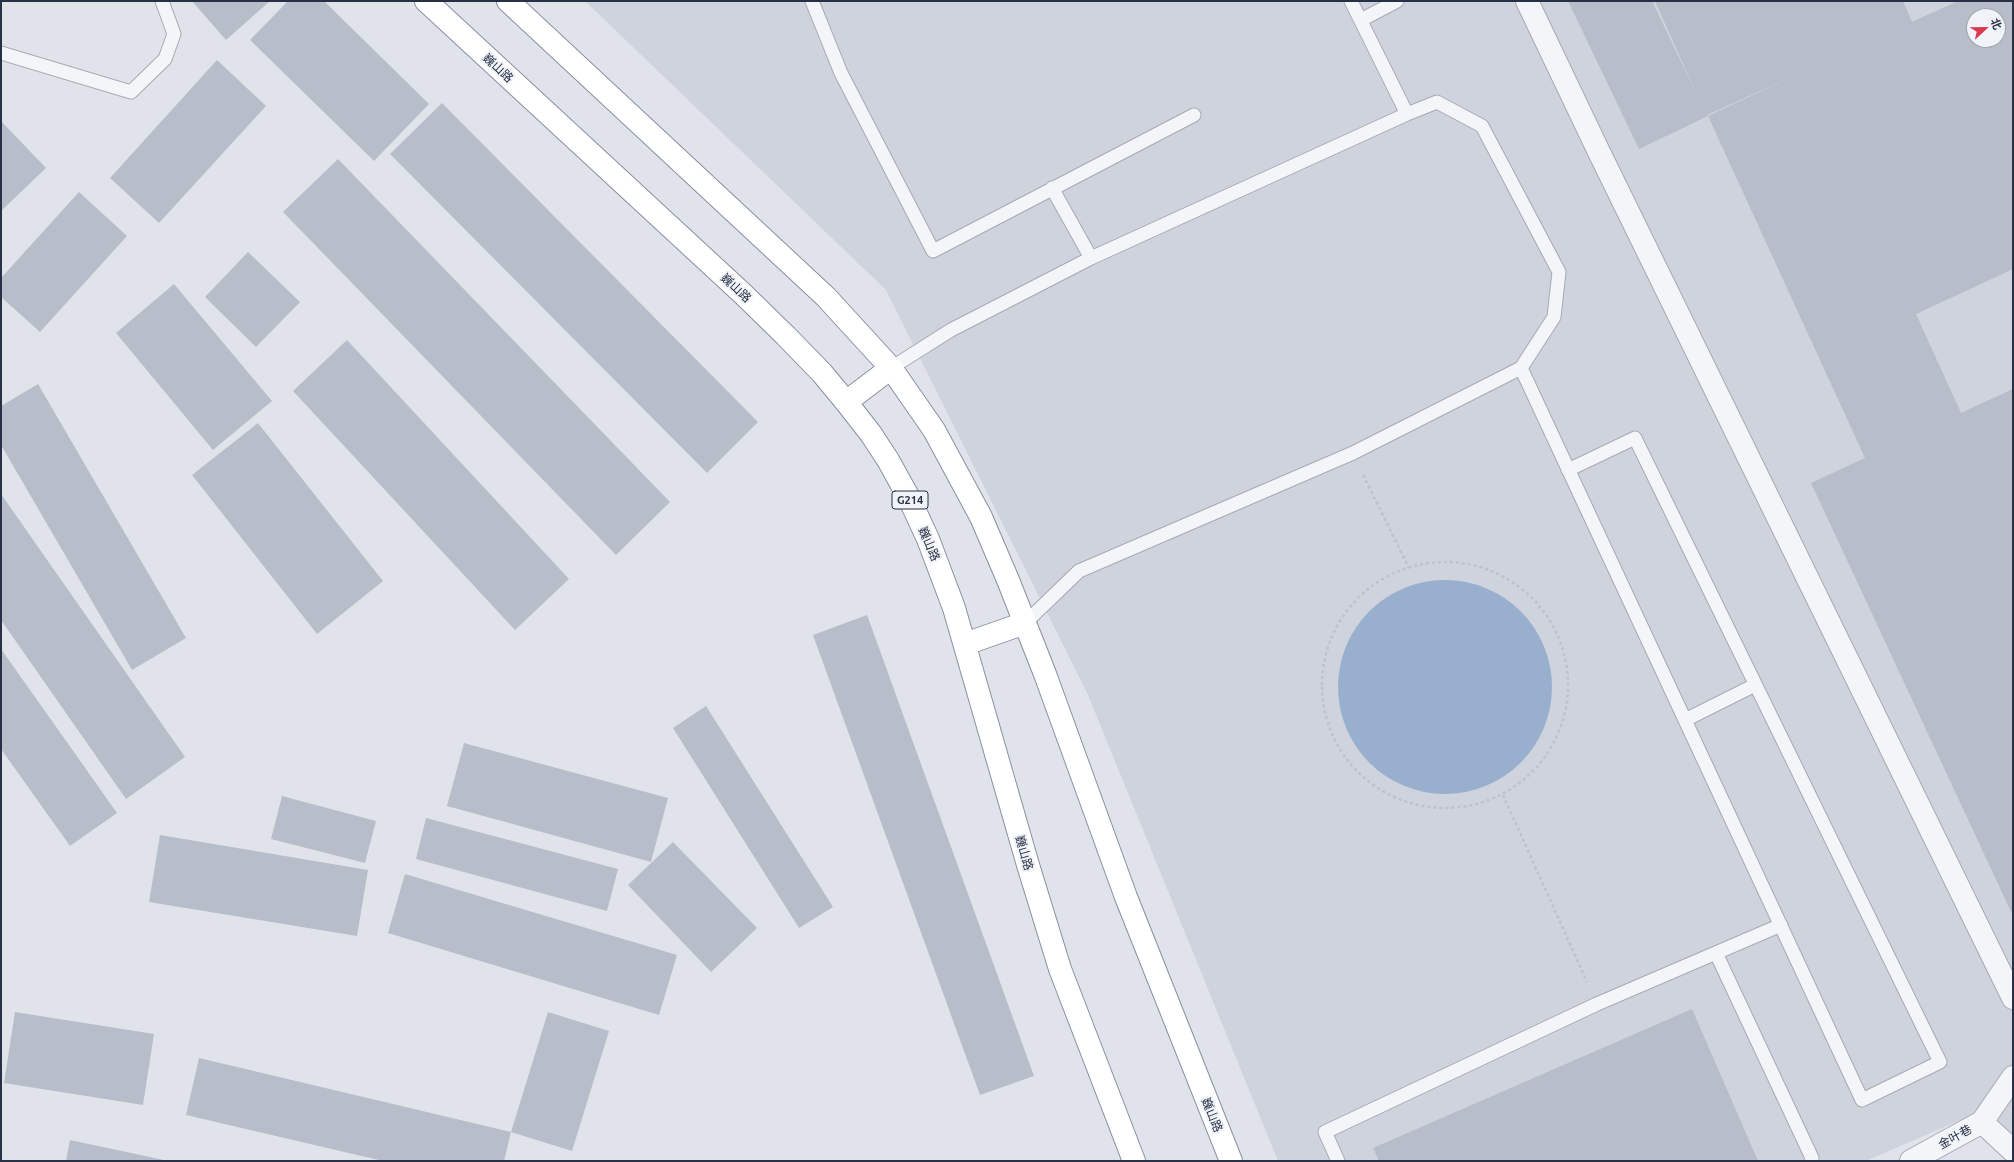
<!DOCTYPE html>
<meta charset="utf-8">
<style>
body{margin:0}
#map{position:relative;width:2014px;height:1162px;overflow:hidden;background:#e0e4ea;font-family:Ubuntu,"Noto Sans SC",sans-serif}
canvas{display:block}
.frame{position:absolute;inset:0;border:2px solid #273044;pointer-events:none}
.north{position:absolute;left:1966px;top:8px;width:40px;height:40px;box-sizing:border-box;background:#f0f3f8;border:1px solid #a0a5b0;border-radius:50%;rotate:68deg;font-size:11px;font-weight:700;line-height:16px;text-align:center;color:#273044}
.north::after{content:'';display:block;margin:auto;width:14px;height:18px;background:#db394d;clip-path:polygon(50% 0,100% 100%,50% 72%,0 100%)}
</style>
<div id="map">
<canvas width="2014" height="1162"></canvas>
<div class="frame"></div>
<div class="north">北</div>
</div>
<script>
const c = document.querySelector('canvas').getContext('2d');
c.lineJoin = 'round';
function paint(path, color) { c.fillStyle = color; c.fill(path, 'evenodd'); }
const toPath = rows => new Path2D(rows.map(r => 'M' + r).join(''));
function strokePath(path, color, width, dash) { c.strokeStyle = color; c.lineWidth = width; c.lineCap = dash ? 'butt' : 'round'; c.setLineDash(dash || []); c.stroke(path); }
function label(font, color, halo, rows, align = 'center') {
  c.font = font + ' Ubuntu,"Noto Sans SC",sans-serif'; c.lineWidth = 4; c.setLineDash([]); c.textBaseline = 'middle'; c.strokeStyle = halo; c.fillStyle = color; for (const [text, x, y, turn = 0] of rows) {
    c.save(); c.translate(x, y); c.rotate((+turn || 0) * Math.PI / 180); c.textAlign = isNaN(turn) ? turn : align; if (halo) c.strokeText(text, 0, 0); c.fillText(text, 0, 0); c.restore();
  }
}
const built = toPath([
 [585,1,2013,1,2013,1145,1974,1114,1866,1161,1278,1161,1088,695,886,290],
 [1974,16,1998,16,1998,40,1974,40]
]);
const water = toPath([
 '1338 687a107 107 0 1 1 214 0a107 107 0 1 1-214 0Z'
]);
const building = toPath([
 [192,1,270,1,226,40],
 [288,1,324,1,429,104,374,161,250,40],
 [1568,1,1652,1,1697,95,1655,1,1903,1,1912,22,1958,1,2013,1,2013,269,1916,314,1961,413,2013,389,2013,916,1811,483,1865,458,1708,116,1639,149],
 [1974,16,1998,16,1998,40,1974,40],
 [1796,75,1708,116,1707,115],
 [217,60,266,106,159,223,110,178],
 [442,103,758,422,707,473,390,154],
 [1,121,46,168,1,211],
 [338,159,670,502,616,555,283,212],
 [79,192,127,236,40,332,1,297,1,278],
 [248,252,300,302,256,347,205,297],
 [174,284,272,401,213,450,116,333],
 [347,340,569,579,515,630,293,391],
 [38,384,186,638,132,670,1,445,1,406],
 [258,423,383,581,317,634,192,475],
 [1,494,185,757,126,799,1,620],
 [867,615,1034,1076,980,1095,813,635],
 [1,649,117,813,70,846,1,749],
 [706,706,833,907,799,928,673,728],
 [464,743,668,798,651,862,447,806],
 [282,796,376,821,365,863,271,839],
 [426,818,618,869,607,911,416,859],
 [160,835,368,870,357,936,149,902],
 [673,842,757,928,711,972,628,885],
 [405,874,677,955,659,1015,388,933],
 [1692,1009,1758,1161,1379,1161,1373,1148],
 [15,1012,154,1034,143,1105,4,1083],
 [548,1012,609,1031,572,1151,511,1132],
 [199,1058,511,1132,504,1161,383,1161,186,1115],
 [70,1140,164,1160,164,1161,66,1161]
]);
const path = toPath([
 [1363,475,1409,568],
 '1322 685a123 123 0 1 1 246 0a123 123 0 1 1-246 0Z',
 [1503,795,1587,982]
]);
const lane = toPath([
 [812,1,841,73,933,251,1194,115],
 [1351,1,1407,114],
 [1361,20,1397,1],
 [1,53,131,92,165,59,174,34,162,1],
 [1052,188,1091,258],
 [891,368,951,330,1091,258,1407,114,1437,102,1482,126,1559,272,1554,317,1521,368,1353,453,1079,571,1025,623],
 [1521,368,1862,1100,1940,1062,1635,438,1568,470],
 [1685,720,1755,685],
 [1716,953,1812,1158,1811,1161],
 [1338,1161,1325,1132,1597,1004,1781,925]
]);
const street = toPath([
 [1527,1,1599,152,2013,998],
 [1982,1122,2013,1077],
 [1911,1161,1982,1122,2013,1151]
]);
const highway = toPath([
 [426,1,743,294,786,336,822,373,846,402,871,434,888,460,909,498,928,539,954,608,1028,865,1060,969,1134,1161],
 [508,1,826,297,891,368,934,430,981,517,1008,580,1045,674,1126,897,1231,1161],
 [846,402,891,368],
 [965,644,1025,623]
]);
const shields = [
 [910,500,36]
];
const shieldNames = [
 ["G214",910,500]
];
const streetNames = [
 ["巍山路",498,68,43],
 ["巍山路",736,288,43],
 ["巍山路",929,544,67],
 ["巍山路",1024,853,74],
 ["巍山路",1212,1115,68],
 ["金叶巷",1955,1137,-29]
];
paint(built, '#ced3dd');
paint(water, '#98b0ce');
paint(building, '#b7bdc9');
strokePath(lane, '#a5aab5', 15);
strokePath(street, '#a5aab5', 24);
strokePath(highway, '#8690a3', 24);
strokePath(path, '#bec2c9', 2.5, [3, 3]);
strokePath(lane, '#f3f5f8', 13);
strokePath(street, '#f3f5f8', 22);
strokePath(highway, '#fff', 22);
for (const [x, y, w] of shields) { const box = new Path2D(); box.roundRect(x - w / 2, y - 9, w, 18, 3); c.fillStyle = '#f0f3f8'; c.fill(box); strokePath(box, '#273044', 1); }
label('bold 11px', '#273044', null, shieldNames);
label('12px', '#273044', '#f0f3f8', streetNames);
</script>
